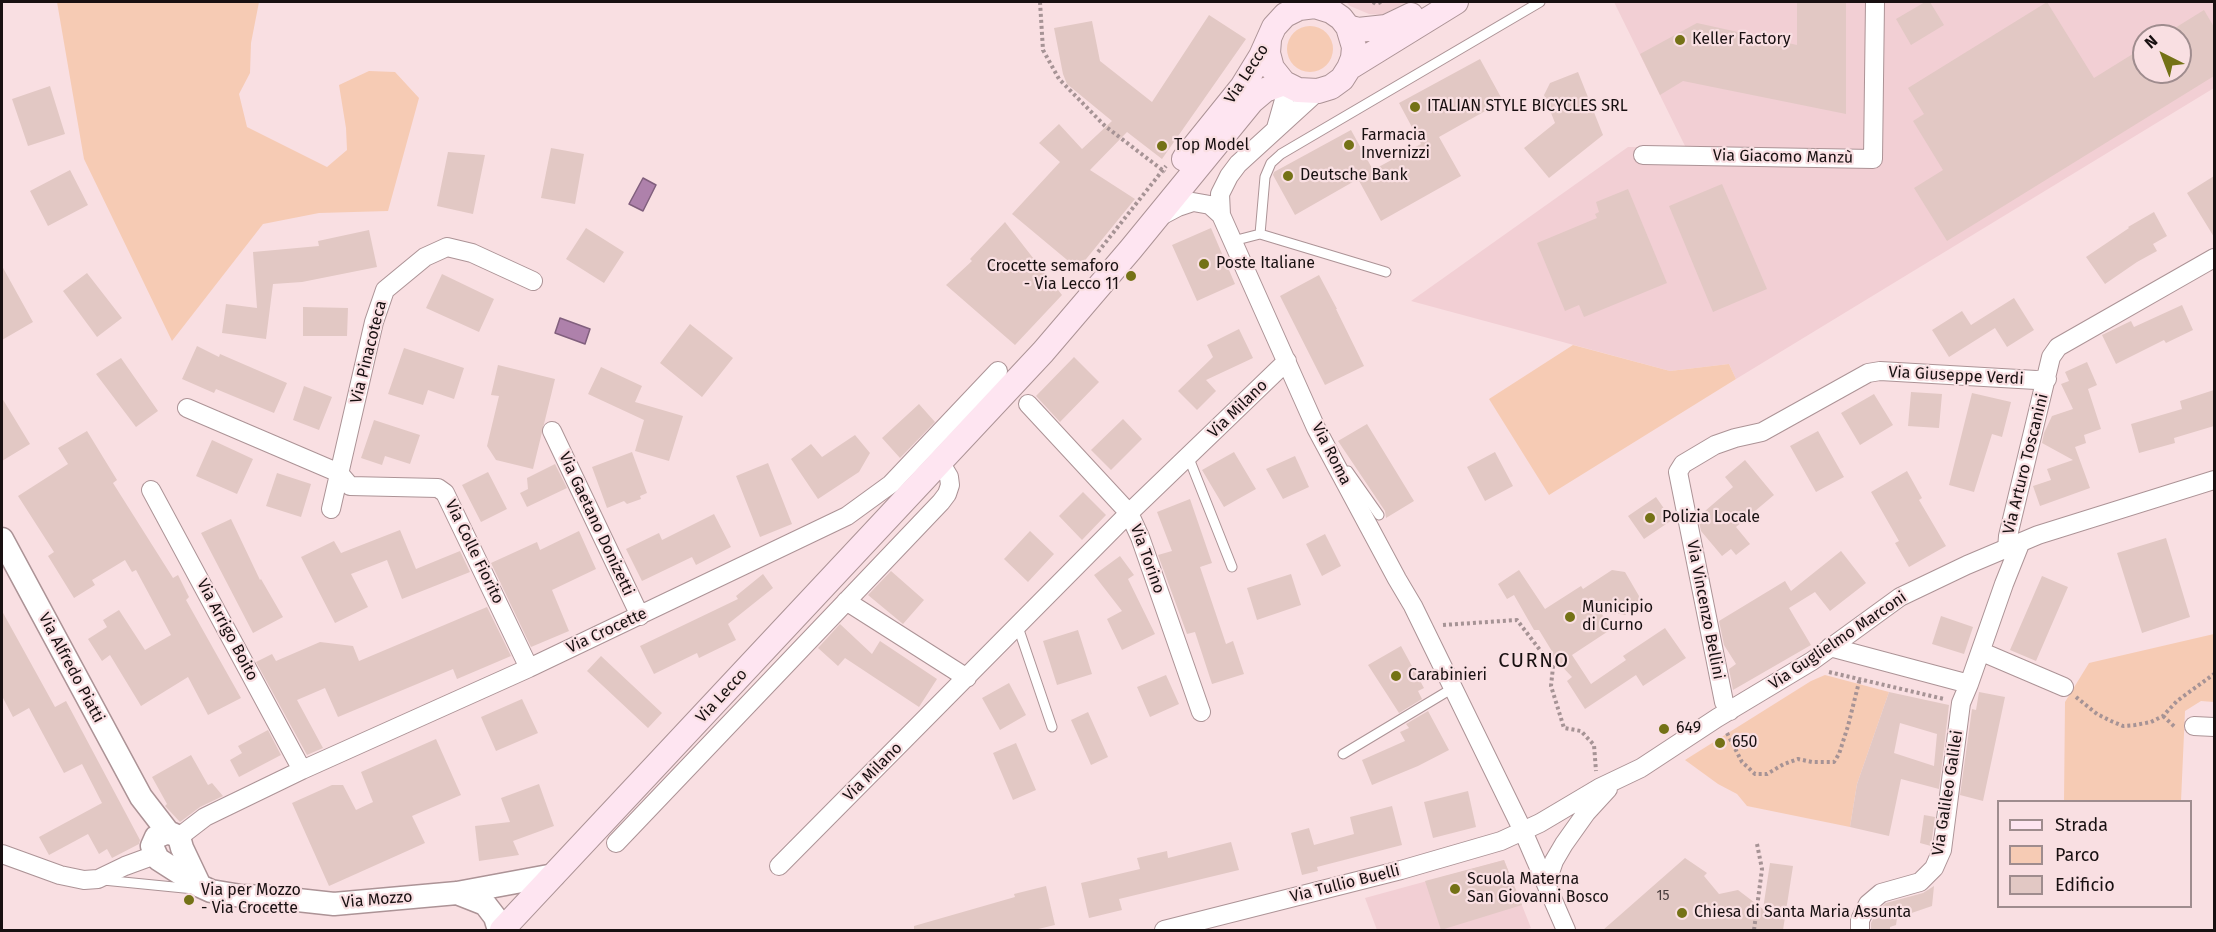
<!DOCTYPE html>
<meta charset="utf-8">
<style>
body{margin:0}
#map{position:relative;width:2216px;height:932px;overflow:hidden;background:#f9dfe2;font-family:"Fira Sans",sans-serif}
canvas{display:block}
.frame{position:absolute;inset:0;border:3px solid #181011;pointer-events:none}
.legend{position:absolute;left:1997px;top:800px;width:195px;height:108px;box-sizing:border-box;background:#f9dfe2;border:2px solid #9f8c8e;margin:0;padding:8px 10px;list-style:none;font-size:18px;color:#181011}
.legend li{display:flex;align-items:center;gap:12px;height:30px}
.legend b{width:30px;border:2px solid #9f8c8e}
.north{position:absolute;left:2132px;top:24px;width:60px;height:60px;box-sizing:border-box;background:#f9dfe2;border:2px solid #9f8c8e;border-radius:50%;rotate:318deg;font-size:16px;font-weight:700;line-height:24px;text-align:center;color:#181011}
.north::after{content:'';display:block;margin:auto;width:21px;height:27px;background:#747216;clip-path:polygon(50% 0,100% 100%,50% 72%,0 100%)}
</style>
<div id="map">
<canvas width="2216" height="932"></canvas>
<div class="frame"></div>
<ul class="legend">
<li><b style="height:8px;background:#fee5f1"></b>Strada</li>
<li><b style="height:16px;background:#f6cbb4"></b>Parco</li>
<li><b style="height:16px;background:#e2c8c4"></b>Edificio</li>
</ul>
<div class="north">N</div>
</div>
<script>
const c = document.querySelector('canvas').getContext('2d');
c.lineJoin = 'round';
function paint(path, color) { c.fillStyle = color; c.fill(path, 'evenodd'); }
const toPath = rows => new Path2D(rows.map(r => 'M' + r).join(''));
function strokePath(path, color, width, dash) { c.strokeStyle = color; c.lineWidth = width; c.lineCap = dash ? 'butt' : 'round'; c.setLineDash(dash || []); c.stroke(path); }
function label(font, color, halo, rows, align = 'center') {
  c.font = font + ' "Fira Sans",sans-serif'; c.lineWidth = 4.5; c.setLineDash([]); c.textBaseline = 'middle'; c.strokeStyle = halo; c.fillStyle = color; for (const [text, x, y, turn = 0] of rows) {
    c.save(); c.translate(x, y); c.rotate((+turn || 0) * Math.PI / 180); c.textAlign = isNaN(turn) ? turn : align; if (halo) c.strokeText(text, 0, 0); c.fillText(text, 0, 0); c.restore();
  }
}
const built = toPath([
 [1346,2,1408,2,1381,15,1369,14,1350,6],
 [1614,2,2214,2,2214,88,1736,379,1729,364,1670,371,1411,301,1628,147,1686,148],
 [2144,36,2180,36,2180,72,2144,72],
 [1504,860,1531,928,1524,930,1377,930,1365,898]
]);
const green = toPath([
 [57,2,259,2,251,43,250,73,239,94,247,127,327,167,347,150,346,128,339,85,369,71,395,72,419,98,388,211,319,213,263,224,172,341,84,159],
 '1287 49a23 23 0 1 1 46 0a23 23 0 1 1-46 0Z',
 [1573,345,1670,371,1729,364,1736,379,1549,495,1489,399],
 [2214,634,2214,702,2201,701,2185,711,2181,801,2064,801,2065,702,2089,663],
 [1825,675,1889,692,1857,784,1850,827,1747,806,1737,794,1718,784,1685,760,1811,681]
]);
const water = toPath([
 [643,178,656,185,643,211,629,204,643,178],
 [560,318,590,329,585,344,555,333,560,318]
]);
const building = toPath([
 [1797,2,1846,2,1846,114,1683,81,1660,95,1640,54,1697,23,1797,45],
 [1925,2,1930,2,1944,25,1911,45,1896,19],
 [2047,2,2094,78,2144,47,2144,72,2180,72,2180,36,2162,36,2204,10,2214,27,2214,76,1947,241,1914,188,1943,170,1913,121,1924,114,1908,88],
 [1209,15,1246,39,1162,159,1127,132,1090,170,1135,199,1078,269,1012,214,1060,162,1039,143,1059,124,1082,149,1112,121,1067,84,1063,74,1054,28,1092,21,1100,61,1152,102],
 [1480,59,1503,101,1439,137,1461,176,1381,221,1358,179,1295,215,1273,175,1274,172,1351,130,1373,170,1421,144,1399,103],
 [1578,72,1603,135,1549,178,1524,148,1555,123,1544,95,1550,83],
 [50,86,65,134,28,146,12,99],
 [551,148,584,154,575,204,541,198],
 [448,152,485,155,473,214,437,206],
 [70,170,88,205,48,226,30,191],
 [2214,176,2214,237,2187,193],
 [1722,184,1767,289,1713,312,1669,206],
 [1628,189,1667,283,1584,317,1579,305,1565,311,1537,243,1597,218,1595,214,1599,212,1596,202],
 [2154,212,2167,236,2153,244,2157,251,2137,262,2105,284,2086,257,2129,228,2128,227],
 [1005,222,1062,295,1015,345,946,285,972,261,970,259],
 [586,228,624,252,604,283,566,259],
 [1211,228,1235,284,1197,301,1172,245],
 [369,230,377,267,302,282,273,284,266,339,222,333,226,304,257,308,253,252,319,246,318,241],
 [2,266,33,322,2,340],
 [87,273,122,318,97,337,63,291],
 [442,274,494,299,479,332,426,308],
 [1319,275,1337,309,1336,309,1364,366,1325,385,1280,296],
 [2014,298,2034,330,2007,347,1995,328,1949,357,1932,330,1962,311,1971,325],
 [2182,305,2193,330,2166,343,2164,340,2116,364,2102,335,2131,321,2134,327],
 [303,307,348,308,347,336,303,336],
 [690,324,733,358,702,397,660,363],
 [1239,329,1253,358,1206,380,1216,391,1197,410,1178,391,1213,357,1207,345],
 [197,346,219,357,220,354,287,383,274,413,216,389,214,393,182,379],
 [404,348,464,368,454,399,428,390,423,405,388,394],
 [1074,357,1099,382,1060,422,1036,396],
 [121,358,158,411,136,427,96,374],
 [2087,362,2097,385,2088,389,2101,429,2084,435,2086,443,2075,447,2090,488,2040,506,2033,486,2051,480,2047,469,2073,460,2042,443,2044,433,2052,416,2073,409,2061,384,2069,381,2065,372],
 [498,365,555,379,533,469,496,460,487,446,499,396,491,395],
 [601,367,642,386,635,402,683,416,669,461,635,451,644,420,588,394],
 [304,386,332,397,319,430,293,420],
 [2214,390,2214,426,2174,438,2175,443,2139,453,2131,424,2182,409,2180,401],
 [1911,392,1942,394,1939,428,1908,426],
 [1972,393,2011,402,2002,437,1992,434,1974,492,1949,485],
 [1874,394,1893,425,1860,445,1841,413],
 [2,398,30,444,2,461],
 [919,404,935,422,900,458,882,438],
 [1123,419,1142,439,1111,470,1091,450],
 [374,420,420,435,410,464,385,456,382,465,361,458],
 [1367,424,1414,501,1386,518,1385,511,1338,441],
 [87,431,117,480,113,483,173,578,178,575,189,597,186,600,241,698,208,715,188,677,141,706,110,655,102,661,88,639,107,627,103,620,119,610,145,650,171,635,136,570,132,572,125,560,92,580,95,585,74,598,48,556,54,552,18,496,68,464,58,448],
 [1818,431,1844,477,1816,492,1790,446],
 [855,435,870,453,859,472,818,499,791,459,811,444,822,457],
 [212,440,253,459,237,494,196,476],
 [632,452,647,493,640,496,641,499,627,504,624,501,607,508,592,467],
 [1234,452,1256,489,1224,507,1202,470],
 [1495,452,1513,486,1485,501,1467,467],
 [1295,456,1309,487,1283,499,1266,469],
 [1745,460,1774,495,1736,527,1750,544,1736,555,1731,549,1722,556,1701,531,1698,517,1733,487,1725,477],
 [768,463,792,524,760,537,736,476],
 [555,464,567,488,527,507,520,493,528,489,527,478],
 [1907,471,1922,498,1919,500,1946,546,1909,567,1895,543,1899,541,1871,492],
 [488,472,507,509,481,522,462,485],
 [277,473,311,484,301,517,266,506],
 [1083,492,1106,515,1082,540,1059,516],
 [1656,497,1672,520,1644,539,1628,516],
 [1190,499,1212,563,1200,567,1226,644,1233,641,1244,674,1212,684,1195,632,1187,634,1158,555,1172,551,1157,512],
 [714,514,731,547,696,565,692,557,642,581,626,549,659,533,662,540],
 [231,519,260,580,261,579,283,617,253,633,201,533],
 [400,530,416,569,460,551,470,572,402,599,387,560,351,574,368,607,335,623,301,557,334,541,341,553],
 [579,531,596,569,552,590,569,631,531,647,491,563,537,542,540,550],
 [1030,531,1054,554,1028,582,1004,559],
 [1325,534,1341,566,1322,576,1306,544],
 [2166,538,2190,617,2142,633,2117,553],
 [1841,551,1866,583,1830,611,1815,592,1789,608,1811,645,1733,690,1729,669,1736,664,1724,645,1719,621,1785,581,1791,591],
 [1120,556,1134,575,1128,579,1155,634,1122,650,1107,619,1122,611,1094,575],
 [1519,570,1545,609,1581,586,1583,589,1612,570,1625,572,1639,596,1637,608,1625,615,1600,610,1610,630,1572,655,1591,684,1626,660,1623,656,1665,628,1686,658,1643,686,1636,675,1585,709,1567,681,1572,677,1551,655,1553,653,1539,630,1534,630,1514,595,1507,599,1498,584],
 [891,571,924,600,903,624,868,595],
 [763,574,773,588,728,624,736,640,699,658,697,653,654,674,640,646,738,599,736,596],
 [1291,574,1301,605,1257,620,1247,588],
 [2042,576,2068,587,2036,661,2010,650],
 [487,607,511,656,457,679,453,669,338,717,325,688,297,700,323,748,307,755,256,662,272,654,276,661,320,642,353,646,359,661],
 [2,611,55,707,66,701,140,840,139,844,112,858,107,849,99,854,88,834,49,855,39,837,102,803,82,764,64,773,29,708,13,717,2,696],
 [1941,616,1973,627,1964,654,1932,644],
 [840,624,872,654,880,641,937,679,919,707,845,658,838,666,818,648],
 [1078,630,1092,674,1057,685,1043,641],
 [1401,646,1424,688,1418,691,1422,699,1399,713,1368,665],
 [601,656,662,713,648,728,587,671],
 [1166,675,1179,704,1150,717,1137,687],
 [1009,683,1026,715,1000,730,982,698],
 [1889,692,1949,705,1939,789,1901,779,1889,836,1850,827,1857,784],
 [1900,723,1937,734,1934,766,1894,753],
 [1979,692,2005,697,1983,801,1960,795,1972,709,1976,710],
 [522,699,538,733,496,751,481,717],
 [1428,711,1449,750,1418,766,1372,785,1362,760,1405,741,1400,732,1409,728,1406,724],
 [1088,712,1108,757,1091,765,1071,720],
 [268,730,281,755,239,777,230,760,242,753,238,746],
 [436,739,461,795,412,816,425,843,329,886,292,803,332,785,343,785,356,810,373,802,361,772],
 [1016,743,1036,790,1013,800,993,753],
 [191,755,208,785,212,783,223,796,200,807,180,822,165,806,167,804,152,777],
 [539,784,554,826,513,841,519,855,479,861,475,826,510,822,501,798],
 [1468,791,1476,827,1433,838,1424,802],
 [1392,806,1402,845,1317,867,1318,871,1302,875,1291,833,1309,828,1314,845,1354,834,1350,817],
 [1924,815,1935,817,1931,846,1920,843],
 [1231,842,1239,870,1119,899,1122,910,1089,918,1081,883,1140,869,1137,858,1167,851,1168,858],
 [1685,858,1707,873,1704,876,1719,894,1738,890,1763,909,1770,863,1793,866,1783,930,1603,930],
 [1504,860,1522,905,1441,930,1425,881],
 [1046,886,1055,925,1034,930,914,930,914,926,1015,897,1014,894],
 [1934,886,1932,906,1897,918,1896,925,1890,927,1890,930,1871,930,1871,923,1877,911,1886,903,1923,893]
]);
const path = toPath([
 [1040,2,1043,50,1059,79,1105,126,1165,172],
 [1373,2,1376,4,1381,2],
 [1098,252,1166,166],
 [1443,625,1517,620,1553,667,1551,686,1564,728,1581,731,1594,745,1596,771],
 [1829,672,1944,699],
 [2076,697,2097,714,2111,721,2123,726,2135,725,2151,722,2163,716,2177,701,2214,674],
 [2163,716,2176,728],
 [1727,733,1742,762,1755,774,1767,774,1784,764,1798,759,1812,762,1834,762,1839,754,1848,726,1860,678],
 [1754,930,1762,869,1757,844]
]);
const service = toPath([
 [1260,234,1265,177,1271,163,1281,154,1540,2],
 [1233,241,1260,234,1386,272],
 [1188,456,1232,567],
 [1348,471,1379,515],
 [1018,627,1052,727],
 [1343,754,1453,688],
 [103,880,194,889]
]);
const minor = toPath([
 [1318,91,1238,164,1229,176,1220,194,1221,215,1316,428,1397,579,1413,606,1523,831,1566,930],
 [1276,128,1288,86],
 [1643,155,1873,159,1875,2],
 [1161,216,1178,207,1193,202,1210,205,1221,215],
 [1028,404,1129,513,1140,537,1201,712],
 [187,408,339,473,350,486,438,488,445,493,529,668],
 [552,431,640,616],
 [151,490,302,770],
 [331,509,374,322,385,290,425,257,447,247,472,253,533,281],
 [2007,549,2008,536,2051,357,2058,347,2214,258],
 [846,601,967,678],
 [1830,647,1969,684,2004,584,2020,544],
 [1982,652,2064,687],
 [1730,711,1724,702,1678,472,1683,464,1715,445,1735,438,1762,432,1868,373,1880,371,2036,380,2047,379],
 [2194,726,2214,727],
 [179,837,205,817,302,770,529,668,847,516,891,484,998,371],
 [616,843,941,502,947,494,950,485,949,477,940,462],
 [2,854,60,875,84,880,98,879,125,866,155,855],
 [779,866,1129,513,1287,361],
 [1546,884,1554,861,1564,844,1586,813,1608,789],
 [1164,930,1401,870,1501,841,1540,823,1599,788,1641,768,1717,718,1812,661,1900,597,1967,565,2038,535,2214,480],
 [1860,930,1860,920,1868,904,1881,893,1920,882,1934,868,1942,850,1961,703,1969,684]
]);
const tertiary = toPath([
 [2,539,141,797,168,832],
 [200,886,182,848,179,837,168,832,156,837,152,846,158,859,200,886,211,891,241,896,270,897,334,904,457,893,554,875],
 [457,893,485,904,495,917,499,930]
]);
const secondary = toPath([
 [1348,27,1358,30,1386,27,1411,15],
 [1349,68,1456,2],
 [1184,159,1242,87,1261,56,1274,27,1285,15,1299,8,1315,6,1331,11,1341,18,1348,27,1354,47,1353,58,1349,68,1342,79,1331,87,1318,91,1298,90,1284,83,1272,68,1268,53,1269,40],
 [502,930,1043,352,1131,249,1252,101,1265,90,1284,83]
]);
const markers = [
 [1680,40,6,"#747216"],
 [1415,107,6,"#747216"],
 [1349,145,6,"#747216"],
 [1162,146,6,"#747216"],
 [1288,176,6,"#747216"],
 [1204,264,6,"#747216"],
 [1131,276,6,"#747216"],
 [1650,518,6,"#747216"],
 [1570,617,6,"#747216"],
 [1396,676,6,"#747216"],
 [1664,729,6,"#747216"],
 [1720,743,6,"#747216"],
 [1455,889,6,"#747216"],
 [189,900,6,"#747216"],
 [1682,913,6,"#747216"]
];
const numberNames = [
 ["15",1663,896]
];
const poiNames = [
 ["Keller Factory",1692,40],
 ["ITALIAN STYLE BICYCLES SRL",1427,107],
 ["Farmacia",1361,136],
 ["Invernizzi",1361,154],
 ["Top Model",1174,146],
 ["Deutsche Bank",1300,176],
 ["Poste Italiane",1216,264],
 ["Crocette semaforo",1119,267,"right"],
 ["- Via Lecco 11",1119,285,"right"],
 ["Polizia Locale",1662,518],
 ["Municipio",1582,608],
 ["di Curno",1582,626],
 ["Carabinieri",1408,676],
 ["649",1676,729],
 ["650",1732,743],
 ["Scuola Materna",1467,880],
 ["San Giovanni Bosco",1467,898],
 ["Via per Mozzo",201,891],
 ["- Via Crocette",201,909],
 ["Chiesa di Santa Maria Assunta",1694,913]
];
const streetNames = [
 ["Via Lecco",1247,74,-57],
 ["Via Giacomo Manzù",1783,157,1],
 ["Via Pinacoteca",369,352,-76],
 ["Via Giuseppe Verdi",1956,376,3],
 ["Via Milano",1238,409,-44],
 ["Via Roma",1331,454,63],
 ["Via Arturo Toscanini",2026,464,-76],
 ["Via Gaetano Donizetti",596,524,65],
 ["Via Colle Fiorito",474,552,64],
 ["Via Torino",1147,559,70],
 ["Via Vincenzo Bellini",1705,610,79],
 ["Via Arrigo Boito",227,630,62],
 ["Via Crocette",607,631,-25],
 ["Via Guglielmo Marconi",1838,641,-34],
 ["Via Alfredo Piatti",71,668,62],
 ["Via Lecco",722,696,-47],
 ["Via Milano",873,772,-45],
 ["Via Galileo Galilei",1948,793,-81],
 ["Via Tullio Buelli",1345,884,-14],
 ["Via Mozzo",377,900,-5]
];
const quarterNames = [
 ["CURNO",1534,661]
];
paint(built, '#f2cfd4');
paint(green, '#f6cbb4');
paint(water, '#ae81ab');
strokePath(water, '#815f7d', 1.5);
paint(building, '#e2c8c4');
strokePath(service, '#ac9396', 11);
strokePath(minor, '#ac9396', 20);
strokePath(tertiary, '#ac9396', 25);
strokePath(secondary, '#ac9396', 26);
strokePath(path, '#a69395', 4, [3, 3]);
strokePath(service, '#fff', 9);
strokePath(minor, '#fff', 18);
strokePath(tertiary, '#fff', 22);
strokePath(secondary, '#fee5f1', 24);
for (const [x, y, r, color] of markers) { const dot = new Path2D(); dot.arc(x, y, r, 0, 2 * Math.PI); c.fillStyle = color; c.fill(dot); strokePath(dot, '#f9dfe2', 2); }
label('14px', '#4a3e3e', null, numberNames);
label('16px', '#181011', '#f9dfe2', poiNames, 'left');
label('16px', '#181011', '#f9dfe2', streetNames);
c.letterSpacing = '1.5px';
label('20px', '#181011', '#f9dfe2', quarterNames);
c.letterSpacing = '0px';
</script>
